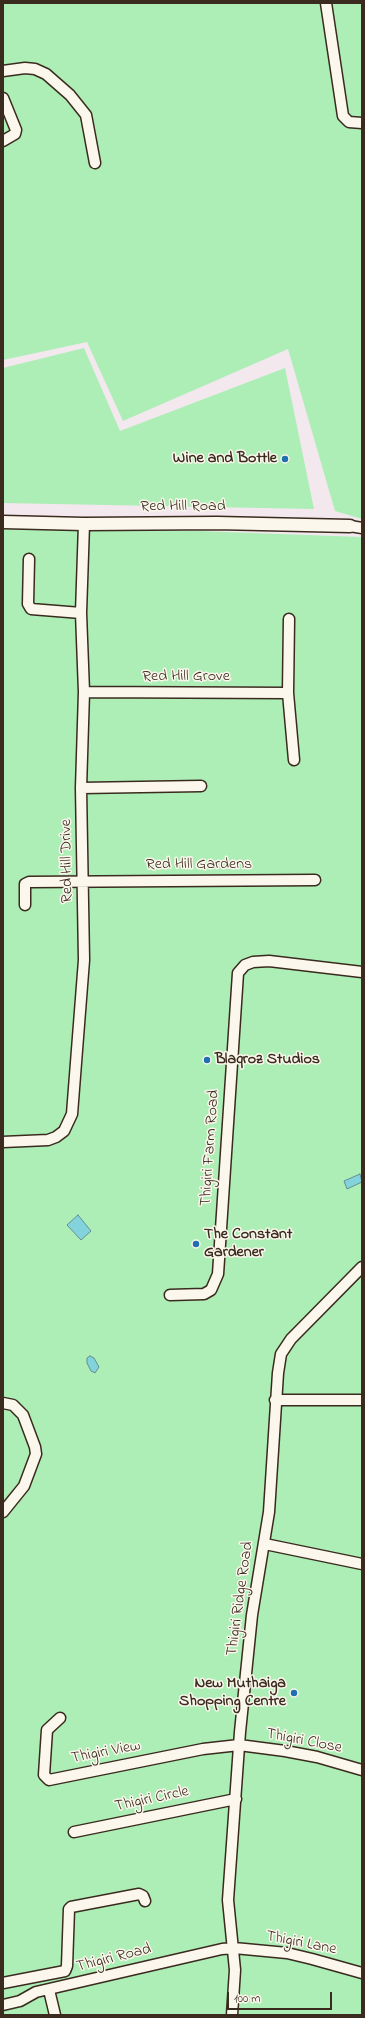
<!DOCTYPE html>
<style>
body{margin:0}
#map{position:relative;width:365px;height:2018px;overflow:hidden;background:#f2e8ee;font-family:"Indie Flower",sans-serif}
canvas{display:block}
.frame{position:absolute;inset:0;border:4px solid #3b2a1e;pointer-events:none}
.scale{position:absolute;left:227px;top:1992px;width:105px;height:18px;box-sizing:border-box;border:2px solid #3b2a1e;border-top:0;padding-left:5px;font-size:12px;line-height:14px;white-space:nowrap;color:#3b2a1e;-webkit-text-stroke:3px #fbf7ec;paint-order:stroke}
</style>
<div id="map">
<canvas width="365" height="2018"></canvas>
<div class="frame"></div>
<div class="scale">100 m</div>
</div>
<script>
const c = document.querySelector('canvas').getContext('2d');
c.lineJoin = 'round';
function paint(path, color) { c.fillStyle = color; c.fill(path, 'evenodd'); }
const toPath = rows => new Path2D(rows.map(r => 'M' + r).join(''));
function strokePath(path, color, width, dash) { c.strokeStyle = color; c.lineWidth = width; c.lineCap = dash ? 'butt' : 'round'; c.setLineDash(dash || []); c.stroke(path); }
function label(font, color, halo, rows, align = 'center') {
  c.font = font + ' "Indie Flower",sans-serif'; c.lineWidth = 3; c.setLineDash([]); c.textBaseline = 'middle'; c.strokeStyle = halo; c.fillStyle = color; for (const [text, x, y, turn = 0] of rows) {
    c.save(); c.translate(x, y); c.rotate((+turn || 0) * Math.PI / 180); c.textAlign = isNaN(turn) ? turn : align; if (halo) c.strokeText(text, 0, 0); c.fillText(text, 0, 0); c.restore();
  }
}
const green = toPath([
 [3,3,362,3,362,519,335,511,288,349,123,421,87,342,3,360],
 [84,348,120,431,285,368,314,509,3,503,3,368],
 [3,529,199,531,362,537,362,2015,3,2015]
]);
const water = toPath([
 [360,1174,362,1182,347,1189,344,1181,360,1174],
 [78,1215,91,1231,81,1240,67,1225,78,1215],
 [90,1356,94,1358,99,1367,95,1373,91,1371,87,1363,87,1358,90,1356]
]);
const minor = toPath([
 [326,3,343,116,349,122,362,123],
 [3,71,25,68,35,69,46,74,70,95,86,115,95,163],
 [3,98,16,130,15,134,3,141],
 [350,526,362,528],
 [29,559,28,604,31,609,81,613],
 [289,619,288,693,294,760],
 [84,692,288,693],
 [81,788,201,786],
 [25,905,25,884,29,882,315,880],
 [3,1142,48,1140,56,1137,64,1131,72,1114,84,960,81,788,84,692,81,613,84,524],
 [170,1295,204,1294,211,1290,218,1274,238,973,245,965,253,962,269,961,362,972],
 [275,1400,362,1400],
 [3,1403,13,1405,23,1415,35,1447,36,1454,24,1486,3,1512],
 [265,1544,362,1564],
 [60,1718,47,1730,44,1775,49,1780,203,1749,239,1745,285,1751,317,1757,362,1770],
 [74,1832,236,1799],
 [3,1983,65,1971,67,1966,69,1909,71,1907,139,1894,143,1896,145,1901],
 [49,1990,55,2015],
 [3,2005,20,2001,36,1992,222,1949,234,1948,287,1953,312,1959,362,1973],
 [232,2015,235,1970,228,1900,240,1732,252,1615,269,1512,278,1373,281,1354,291,1339,362,1267]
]);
const major = toPath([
 [3,522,84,524,217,523,350,526]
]);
const markers = [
 [285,459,4,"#1f6fb2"],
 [207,1060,4,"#1f6fb2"],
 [196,1244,4,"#1f6fb2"],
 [294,1693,4,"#1f6fb2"]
];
const poiNames = [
 ["Wine and Bottle",277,459],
 ["Blaqroz Studios",215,1060,"left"],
 ["The Constant",204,1235,"left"],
 ["Gardener",204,1253,"left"],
 ["New Muthaiga",286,1684],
 ["Shopping Centre",286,1702]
];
const streetNames = [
 ["Red Hill Road",183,507],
 ["Red Hill Grove",186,677],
 ["Red Hill Drive",68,861,-91],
 ["Red Hill Gardens",199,865],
 ["Thigiri Farm Road",211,1148,-86],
 ["Thigiri Ridge Road",241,1599,-82],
 ["Thigiri Close",304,1742,11],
 ["Thigiri View",106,1753,-11],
 ["Thigiri Circle",152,1800,-12],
 ["Thigiri Lane",301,1944,11],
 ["Thigiri Road",114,1959,-14]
];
paint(green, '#adeeb7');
paint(water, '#82d3dc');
strokePath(water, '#668f90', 1);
strokePath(minor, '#3b2a1e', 13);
strokePath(major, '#3b2a1e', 15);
strokePath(minor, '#fbf7ec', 10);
strokePath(major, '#fbf7ec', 12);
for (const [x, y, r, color] of markers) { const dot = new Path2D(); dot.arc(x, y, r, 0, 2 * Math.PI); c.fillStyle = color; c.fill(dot); strokePath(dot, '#fbf7ec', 1.5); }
label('bold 16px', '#3b2a1e', '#fbf7ec', poiNames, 'right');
label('16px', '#3b2a1e', '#fbf7ec', streetNames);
</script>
